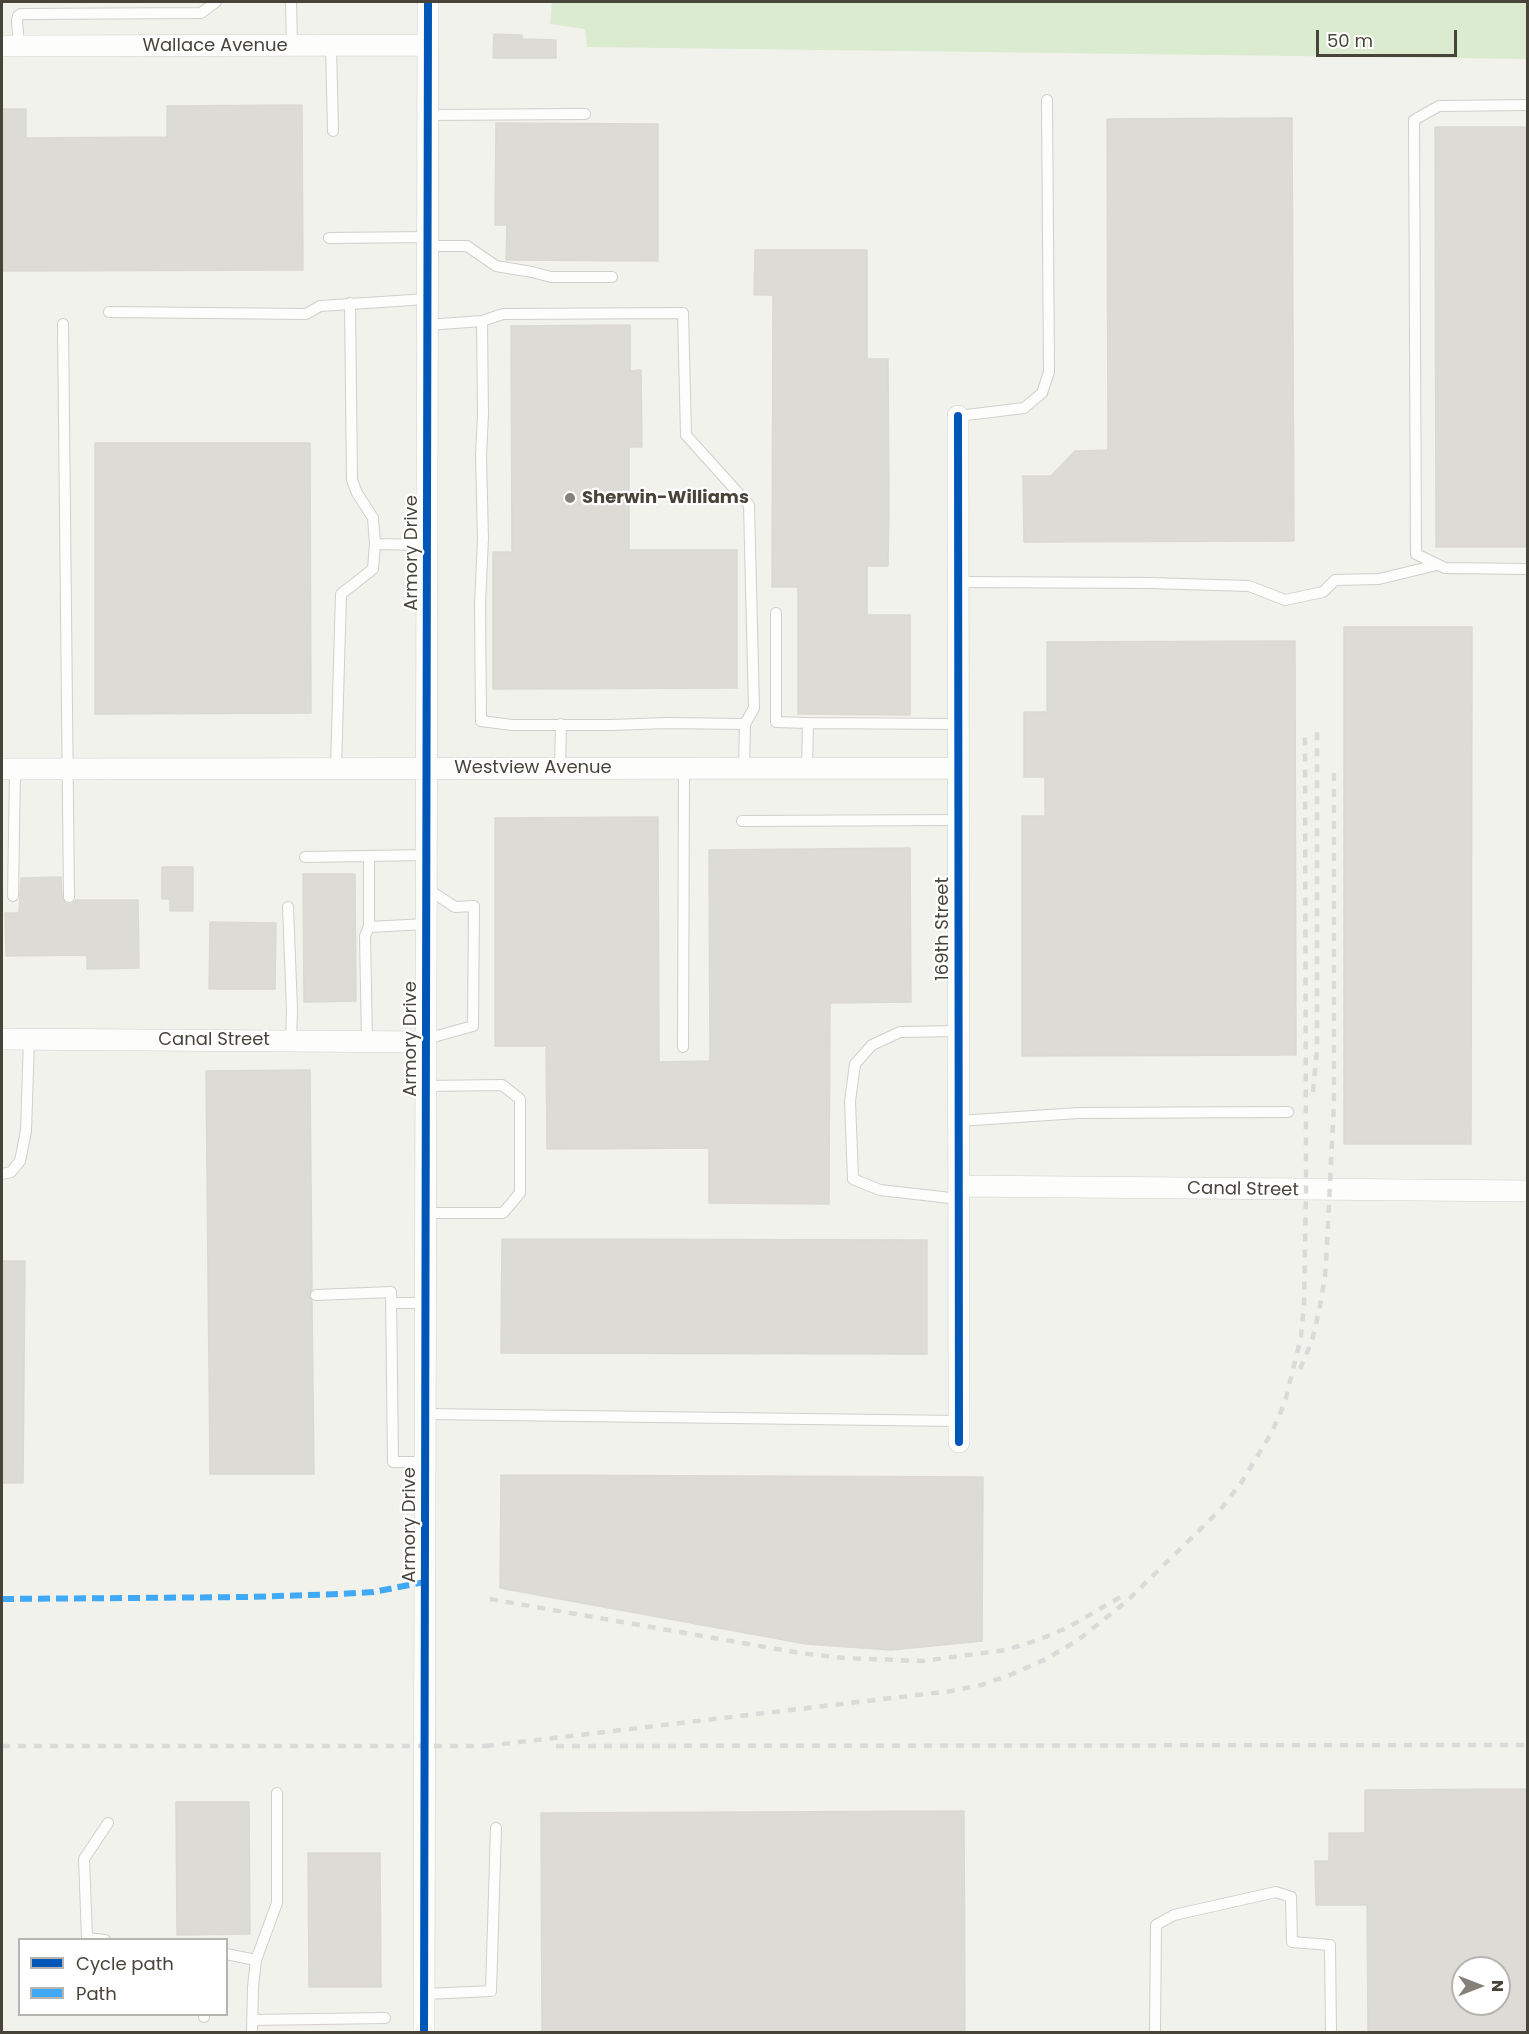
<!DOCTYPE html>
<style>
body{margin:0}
#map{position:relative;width:1529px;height:2034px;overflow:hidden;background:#f2f2ed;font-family:Poppins,sans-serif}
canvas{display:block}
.frame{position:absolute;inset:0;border:3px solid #484439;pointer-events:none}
.legend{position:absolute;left:18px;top:1938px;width:210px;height:78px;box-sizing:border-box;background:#fff;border:2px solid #b6b4b0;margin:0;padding:8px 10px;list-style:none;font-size:18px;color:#484439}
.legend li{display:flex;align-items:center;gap:12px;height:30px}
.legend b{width:30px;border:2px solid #b6b4b0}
.north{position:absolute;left:1451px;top:1956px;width:60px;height:60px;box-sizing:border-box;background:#fff;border:2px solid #b6b4b0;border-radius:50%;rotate:90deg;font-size:16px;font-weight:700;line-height:24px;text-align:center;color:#484439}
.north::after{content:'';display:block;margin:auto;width:21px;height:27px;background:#848178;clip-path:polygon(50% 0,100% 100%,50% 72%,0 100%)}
.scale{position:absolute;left:1316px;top:30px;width:141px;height:27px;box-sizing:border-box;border:3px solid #484439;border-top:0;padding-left:8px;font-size:18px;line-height:21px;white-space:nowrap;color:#484439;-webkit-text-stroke:4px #fff;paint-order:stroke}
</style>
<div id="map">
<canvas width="1529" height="2034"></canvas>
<div class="frame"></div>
<ul class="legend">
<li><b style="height:8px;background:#0057b8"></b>Cycle path</li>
<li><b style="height:8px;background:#3fa9f5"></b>Path</li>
</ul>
<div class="north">N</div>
<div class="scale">50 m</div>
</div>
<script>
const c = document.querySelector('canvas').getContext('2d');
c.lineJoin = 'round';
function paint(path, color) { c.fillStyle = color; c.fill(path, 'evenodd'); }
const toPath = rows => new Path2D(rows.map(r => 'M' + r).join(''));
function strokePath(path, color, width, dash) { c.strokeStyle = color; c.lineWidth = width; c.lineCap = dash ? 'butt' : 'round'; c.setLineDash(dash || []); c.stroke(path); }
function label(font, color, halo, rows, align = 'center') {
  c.font = font + ' Poppins,sans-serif'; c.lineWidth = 4.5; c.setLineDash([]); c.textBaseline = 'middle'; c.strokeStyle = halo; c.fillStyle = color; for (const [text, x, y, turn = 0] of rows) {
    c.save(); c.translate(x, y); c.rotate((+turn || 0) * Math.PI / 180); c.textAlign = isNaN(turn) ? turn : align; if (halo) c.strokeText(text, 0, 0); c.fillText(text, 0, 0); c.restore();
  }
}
const green = toPath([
 [552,2,1527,2,1527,59,587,47,585,29,550,24]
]);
const building = toPath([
 [494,34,522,35,522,39,556,40,556,58,493,58,494,34],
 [302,105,303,270,2,271,2,109,26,109,26,138,167,137,167,106,302,105],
 [1292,118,1294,541,1024,542,1023,476,1051,476,1075,451,1108,450,1107,119,1292,118],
 [496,123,658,124,658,261,506,260,507,225,495,225,496,123],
 [1435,127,1527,127,1527,547,1436,547,1435,127],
 [755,250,867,250,867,359,888,359,889,506,888,566,867,566,867,615,910,615,910,715,798,714,798,587,772,587,773,295,754,295,755,250],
 [630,325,630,371,641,370,642,447,629,447,629,550,737,550,737,688,493,689,493,552,512,552,511,326,630,325],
 [95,443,310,443,311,713,95,714,95,443],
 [1344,627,1472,627,1471,1144,1344,1144,1344,627],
 [1295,641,1296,1055,1022,1056,1022,816,1045,816,1045,777,1024,777,1024,712,1047,712,1047,642,1295,641],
 [658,817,659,1062,710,1061,709,850,910,848,911,1002,830,1003,829,1204,709,1203,709,1148,547,1149,546,1046,495,1046,495,818,658,817],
 [162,867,193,867,193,911,170,911,170,899,162,899,162,867],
 [303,874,355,874,356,1001,304,1002,303,874],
 [61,877,62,898,66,904,72,904,76,900,138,900,139,968,87,969,87,955,6,956,5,913,19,913,21,878,61,877],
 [210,922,276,923,275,989,209,989,210,922],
 [310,1070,312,1289,309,1295,312,1302,314,1474,210,1474,206,1071,310,1070],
 [502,1239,927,1240,927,1354,501,1353,502,1239],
 [2,1261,25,1261,23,1483,2,1483,2,1261],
 [501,1475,983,1477,982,1641,891,1650,806,1644,500,1588,501,1475],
 [1527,1789,1527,2032,1368,2032,1367,1905,1316,1905,1315,1861,1329,1861,1329,1833,1365,1833,1365,1790,1527,1789],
 [1463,1968,1499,1968,1499,2004,1463,2004,1463,1968],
 [176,1802,249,1802,250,1934,177,1935,176,1802],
 [964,1811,965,2032,542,2032,541,1813,964,1811],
 [308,1853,380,1853,381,1987,309,1987,308,1853]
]);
const service = toPath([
 [291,2,292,45],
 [331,45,333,131],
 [19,46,17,20,18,16,21,14,201,13,216,2],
 [1528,105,1439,106,1414,120,1416,554,1445,568,1528,569],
 [428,115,585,114],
 [329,238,427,237],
 [427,246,467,246,496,266,532,272,551,277,612,277],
 [350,303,352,480,357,493,373,518,375,544,427,545],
 [109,312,306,314,320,306,427,299],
 [482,321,503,314,683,313,686,435,749,505,754,708,745,724],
 [63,324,69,897],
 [427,325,482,321,483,414,481,456,483,539,480,604,481,721,512,725,611,725,668,723,745,724,744,768],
 [958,416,1024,408,1042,393,1049,372,1047,100],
 [958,582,1150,583,1249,586,1285,600,1323,592,1335,580,1379,579,1437,565],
 [776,613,776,722,808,723],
 [336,768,341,594,373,569,375,544],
 [560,768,561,724],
 [807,768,808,723,957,724],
 [742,821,957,820],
 [369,856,369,927],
 [305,857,426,855],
 [13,896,15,769],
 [288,907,292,1010,291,1041],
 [959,1031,900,1032,872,1045,855,1064,850,1101,853,1179,880,1190,959,1199],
 [426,1039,473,1026,474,906,455,907,426,888],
 [367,1041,365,936,369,927,426,924],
 [683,1047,684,768],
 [426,1086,502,1085,520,1099,520,1193,503,1213,426,1213],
 [959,1121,1078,1113,1288,1112],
 [2,1174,11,1172,20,1161,26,1131,29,1039],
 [316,1295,391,1292,393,1462,425,1462],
 [393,1303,425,1303],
 [425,1414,959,1421],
 [105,1940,87,1938,84,1859,108,1823],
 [226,1954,256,1960],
 [425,1994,491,1991,496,1828],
 [204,2014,204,2017],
 [252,2020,385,2018],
 [252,2032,253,1987,256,1960,277,1903,277,1793],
 [1155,2032,1156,1925,1174,1915,1276,1892,1291,1897,1292,1942,1330,1945,1331,2032]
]);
const minor = toPath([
 [2,46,428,45],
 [958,416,959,1442],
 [2,769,957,768],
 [2,1039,426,1042],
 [959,1186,1528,1191],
 [424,2032,428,2]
]);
const rail = toPath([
 [1313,1092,1317,1050,1317,732],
 [1300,1369,1312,1341,1319,1311,1325,1277,1327,1245,1334,1101,1334,770],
 [490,1599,800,1653,843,1658,923,1661,1006,1650,1038,1640,1069,1627,1122,1596],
 [2,1746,493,1746],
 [486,1746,951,1691,981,1685,1010,1675,1046,1659,1078,1640,1101,1622,1127,1601,1220,1510,1241,1483,1272,1432,1285,1402,1301,1337,1304,1304,1306,1191,1305,732],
 [556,1746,1528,1745]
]);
const quiet = toPath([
 [2,1599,249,1597,341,1594,373,1592,425,1582]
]);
const cycleway = toPath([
 [958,416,959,1442],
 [424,2032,428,2]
]);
const markers = [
 [570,498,6,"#848178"]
];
const streetNames = [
 ["Wallace Avenue",215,46],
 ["Armory Drive",412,553,-90],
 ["Westview Avenue",533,768],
 ["169th Street",943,929,-90],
 ["Armory Drive",411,1039,-90],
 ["Canal Street",214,1040],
 ["Canal Street",1243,1190,1],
 ["Armory Drive",410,1525,-90]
];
const poiNames = [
 ["Sherwin-Williams",582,498]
];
paint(green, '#dbebcf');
paint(building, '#dcdbd6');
strokePath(building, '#dad9d3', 1.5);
strokePath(service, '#d0cfcb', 12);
strokePath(minor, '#d0cfcb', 22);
strokePath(service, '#fdfdfc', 10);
strokePath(minor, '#fdfdfc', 21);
strokePath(rail, '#dadad9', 4.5, [8, 8]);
strokePath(quiet, '#3fa9f5', 6, [12, 6]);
strokePath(cycleway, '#0057b8', 8);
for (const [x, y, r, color] of markers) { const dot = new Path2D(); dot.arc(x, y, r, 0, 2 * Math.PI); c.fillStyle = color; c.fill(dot); strokePath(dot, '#fff', 2); }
label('18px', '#484439', '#fff', streetNames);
label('bold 18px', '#484439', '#fff', poiNames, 'left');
</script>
